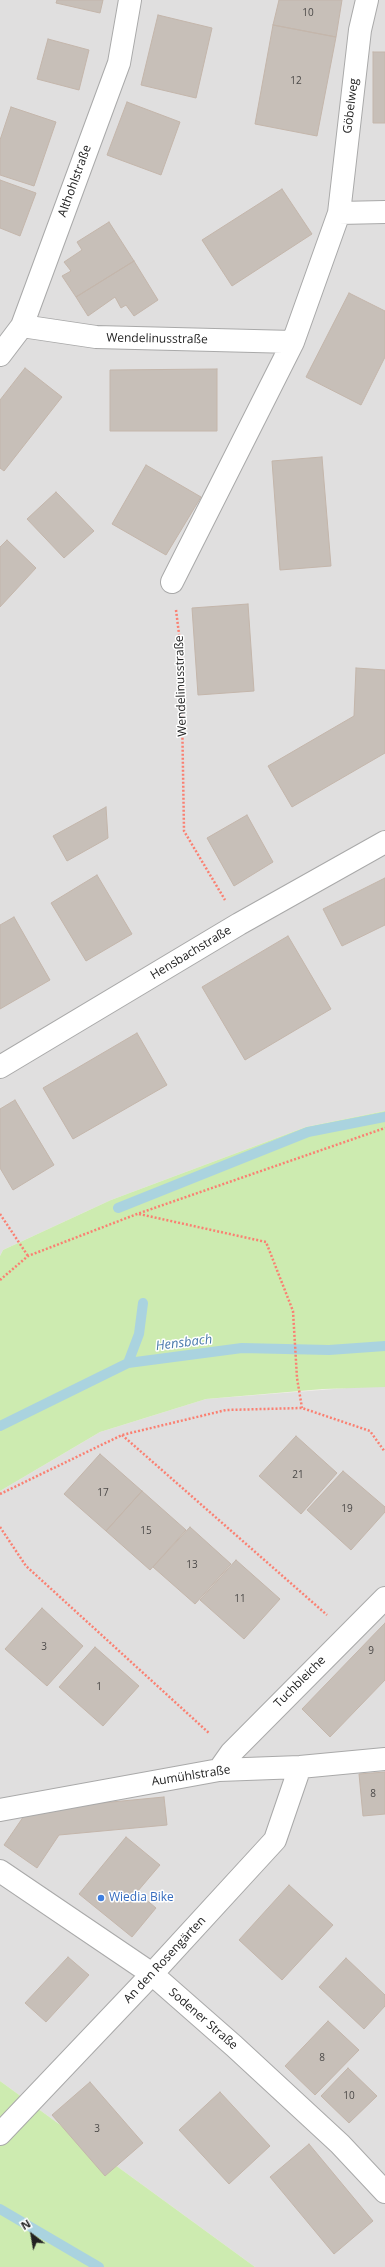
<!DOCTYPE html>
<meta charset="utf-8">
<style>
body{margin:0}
#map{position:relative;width:385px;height:2267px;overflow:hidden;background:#f2efe9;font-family:"Open Sans",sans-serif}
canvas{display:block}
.north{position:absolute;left:12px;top:2215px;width:40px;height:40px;-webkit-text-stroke:3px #fff;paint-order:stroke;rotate:329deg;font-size:11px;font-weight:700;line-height:16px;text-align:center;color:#222}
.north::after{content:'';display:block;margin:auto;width:14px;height:18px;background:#222;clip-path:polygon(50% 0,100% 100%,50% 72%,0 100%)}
</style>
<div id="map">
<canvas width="385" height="2267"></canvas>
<div class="north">N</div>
</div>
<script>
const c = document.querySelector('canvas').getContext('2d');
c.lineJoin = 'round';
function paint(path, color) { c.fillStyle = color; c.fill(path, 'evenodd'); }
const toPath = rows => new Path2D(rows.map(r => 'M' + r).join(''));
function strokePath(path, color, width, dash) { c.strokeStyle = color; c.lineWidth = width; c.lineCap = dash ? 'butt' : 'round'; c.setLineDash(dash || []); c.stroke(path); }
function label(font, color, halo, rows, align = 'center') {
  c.font = font + ' "Open Sans",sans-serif'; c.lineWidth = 3; c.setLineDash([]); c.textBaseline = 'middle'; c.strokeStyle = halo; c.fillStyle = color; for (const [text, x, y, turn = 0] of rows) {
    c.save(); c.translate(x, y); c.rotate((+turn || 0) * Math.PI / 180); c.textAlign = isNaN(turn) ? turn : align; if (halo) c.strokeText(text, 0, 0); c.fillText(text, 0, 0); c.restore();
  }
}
const residential = toPath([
 [0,0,385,0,385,1111,306,1127,111,1200,3,1250,0,1256],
 [385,1385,385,2267,255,2267,0,2081,0,1491,100,1432,206,1399]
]);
const grass = toPath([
 [385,1111,385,1387,323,1389,206,1399,100,1432,0,1491,0,1256,3,1250,111,1200,306,1127],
 [0,2081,255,2267,0,2267]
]);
const stream = toPath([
 [118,1208,308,1132,385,1117],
 [128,1363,139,1334,143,1303],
 [0,1426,128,1363,242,1348,329,1350,385,1346],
 [0,2209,99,2267]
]);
const building = toPath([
 [57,0,103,0,100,13,56,3,57,0],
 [279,0,342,0,336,37,273,25,279,0],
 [158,15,212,28,196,98,141,85,158,15],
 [273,25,336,37,317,136,255,124,273,25],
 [48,39,89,50,79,90,37,79,48,39],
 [373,52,385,52,385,123,373,123,373,52],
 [127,102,180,122,161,175,107,155,127,102],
 [11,107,56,122,34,186,0,175,0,140,11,107],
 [0,180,36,193,20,236,0,228,0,180],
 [282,189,312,234,232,286,202,240,282,189],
 [109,222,134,261,76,297,62,276,71,271,64,262,82,250,77,242,109,222],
 [134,261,158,300,134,316,126,305,121,308,115,297,88,316,76,297,134,261],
 [349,293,385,311,385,357,361,405,306,377,349,293],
 [25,368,62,397,4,471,0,468,0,400,25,368],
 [217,369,217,431,110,431,110,370,217,369],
 [322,457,331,566,280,570,272,461,322,457],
 [146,465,201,497,166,555,112,524,146,465],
 [56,492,94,531,64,558,27,519,56,492],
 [7,540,36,568,0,607,0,547,7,540],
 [248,604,254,691,198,695,192,608,248,604],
 [356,668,385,670,385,753,292,807,268,766,354,716,356,668],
 [106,807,108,838,67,861,53,836,106,807],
 [247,815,273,862,234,886,207,838,247,815],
 [97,875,132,934,86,961,51,903,97,875],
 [385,878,385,925,342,946,323,909,385,878],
 [14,917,50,980,0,1009,0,925,14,917],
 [288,936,331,1009,245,1060,202,987,288,936],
 [137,1033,167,1085,73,1139,43,1088,137,1033],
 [15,1100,54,1165,13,1190,0,1168,0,1109,15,1100],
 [296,1436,337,1473,301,1514,259,1476,296,1436],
 [100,1454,142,1491,106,1531,64,1494,100,1454],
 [343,1471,385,1507,385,1512,351,1550,307,1510,343,1471],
 [142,1491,186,1530,150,1570,106,1531,142,1491],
 [190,1527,231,1564,195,1604,153,1567,190,1527],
 [236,1560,280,1599,244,1639,200,1600,236,1560],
 [42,1608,83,1646,47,1686,5,1649,42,1608],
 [385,1623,385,1680,330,1737,302,1709,385,1623],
 [95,1647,139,1686,103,1726,59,1687,95,1647],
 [385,1772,385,1814,363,1816,359,1774,385,1772],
 [164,1797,167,1825,59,1835,37,1868,4,1845,28,1810,164,1797],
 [126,1837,160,1865,137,1892,156,1908,132,1937,79,1894,126,1837],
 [289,1885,333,1925,282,1980,239,1940,289,1885],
 [68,1957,89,1975,46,2022,25,2003,68,1957],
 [346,1958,385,1995,385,2006,364,2029,319,1987,346,1958],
 [328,2021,359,2050,315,2095,285,2066,328,2021],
 [348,2068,377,2096,349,2123,321,2096,348,2068],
 [90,2082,143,2143,105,2176,52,2115,90,2082],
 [220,2092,270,2146,229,2184,179,2130,220,2092],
 [309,2144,373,2221,334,2254,270,2177,309,2144]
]);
const path = toPath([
 [176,610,181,650,184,831,225,900],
 [0,1214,28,1256],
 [139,1214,266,1242,293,1311,297,1378,302,1408],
 [0,1280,28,1256,137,1214,385,1128],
 [122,1435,327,1615],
 [0,1494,122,1435,226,1410,302,1408,370,1431,385,1452],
 [0,1527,26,1566,210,1734]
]);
const minor = toPath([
 [339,213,360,30,367,0],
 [22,326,96,337,293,342,339,213,385,212],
 [0,355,22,326,119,63,130,0],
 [172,582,293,342],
 [0,1067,239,924,385,842],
 [219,1770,231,1753,385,1598],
 [0,1810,219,1770,300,1767,385,1759],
 [0,1871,152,1974,234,2046,340,2144,385,2192],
 [0,2134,152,1974,275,1840,300,1767]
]);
const markers = [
 [101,1898,4,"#3f7fe0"]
];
const numberNames = [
 ["10",308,13],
 ["12",296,81],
 ["21",298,1475],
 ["17",103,1493],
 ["19",347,1509],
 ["15",146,1531],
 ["13",192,1565],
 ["11",240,1599],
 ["3",44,1647],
 ["9",371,1651],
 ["1",99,1687],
 ["8",373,1794],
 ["8",322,2058],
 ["10",349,2096],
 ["3",97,2129]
];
const streetNames = [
 ["Göbelweg",351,106,-83],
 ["Althohlstraße",75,181,-70],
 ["Wendelinusstraße",157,339,1],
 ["Wendelinusstraße",181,686,-92],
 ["Hensbachstraße",191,953,-31],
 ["Tuchbleiche",300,1682,-45],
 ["Aumühlstraße",191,1776,-9],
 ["An den Rosengärten",165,1960,-47],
 ["Sodener Straße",203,2019,41]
];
const shopNames = [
 ["Wiedia Bike",109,1898]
];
const waterNames = [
 ["Hensbach",184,1343,-7]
];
paint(residential, '#e0dfdf');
paint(grass, '#cdebb0');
strokePath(stream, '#aad3df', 10);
paint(building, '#c7bfb8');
strokePath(building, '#c4b6ab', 1);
strokePath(minor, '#a9a9a9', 24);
strokePath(path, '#fa8072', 2.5, [2, 2]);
strokePath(minor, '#fff', 22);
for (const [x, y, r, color] of markers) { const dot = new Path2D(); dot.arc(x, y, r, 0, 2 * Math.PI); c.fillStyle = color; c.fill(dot); strokePath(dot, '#fff', 1.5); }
label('10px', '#4b4948', null, numberNames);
label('12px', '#222', '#fff', streetNames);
label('12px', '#366cbe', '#fff', shopNames, 'left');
label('italic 13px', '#4a7aab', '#fff', waterNames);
</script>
